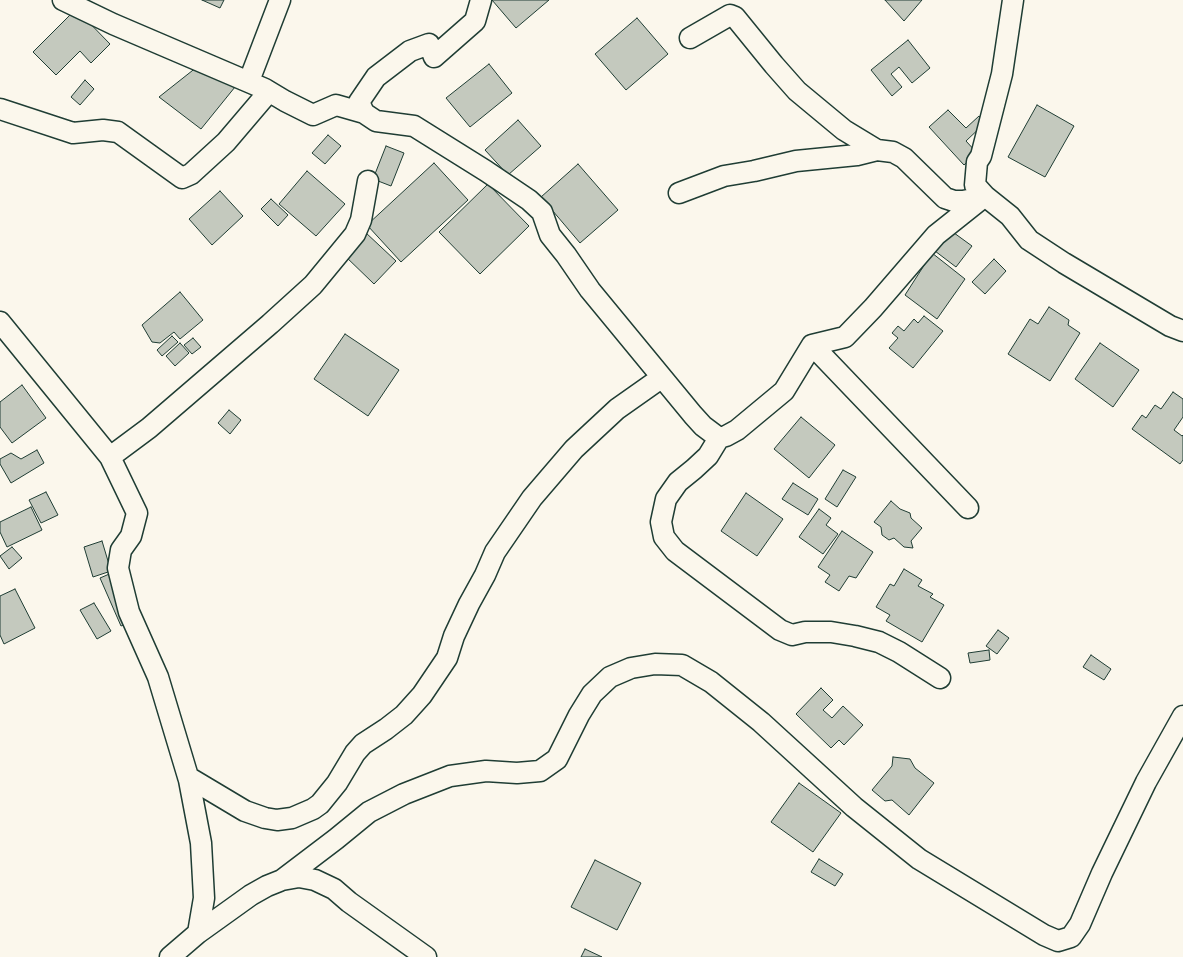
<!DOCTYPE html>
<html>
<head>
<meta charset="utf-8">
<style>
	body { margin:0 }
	canvas { display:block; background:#fbf7ec }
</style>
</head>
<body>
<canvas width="1183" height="957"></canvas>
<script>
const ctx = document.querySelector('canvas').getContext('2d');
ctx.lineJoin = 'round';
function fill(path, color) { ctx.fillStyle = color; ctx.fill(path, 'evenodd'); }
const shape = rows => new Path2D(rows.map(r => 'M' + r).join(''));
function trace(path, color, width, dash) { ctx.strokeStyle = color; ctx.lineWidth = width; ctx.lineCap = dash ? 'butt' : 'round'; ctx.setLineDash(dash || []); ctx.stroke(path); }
const building = shape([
	[202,0,224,0,220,8,202,0],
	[492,0,549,0,516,28,492,0],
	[885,0,922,0,904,21,885,0],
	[76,9,110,44,91,63,80,51,56,75,33,52,76,9],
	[637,18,668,54,626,90,595,54,637,18],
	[908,40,930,68,912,83,899,67,891,74,902,87,892,96,871,70,908,40],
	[202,63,235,87,201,129,159,97,202,63],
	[489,64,512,93,470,127,446,98,489,64],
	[85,80,94,89,80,105,71,97,85,80],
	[1037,105,1074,126,1045,177,1008,157,1037,105],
	[948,110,966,128,979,116,985,123,966,141,977,153,964,165,929,127,948,110],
	[518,120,541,146,508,175,485,150,518,120],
	[328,135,341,146,325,164,312,153,328,135],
	[386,146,404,153,391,186,373,179,386,146],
	[434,163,468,200,401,262,367,225,434,163],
	[578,164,618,210,580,243,541,197,578,164],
	[307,171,345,204,316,236,279,204,307,171],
	[488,184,529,226,480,274,439,232,488,184],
	[220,191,243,216,212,245,189,219,220,191],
	[271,199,288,215,278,226,261,209,271,199],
	[950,230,972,246,956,267,935,251,950,230],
	[365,232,396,261,374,284,343,254,365,232],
	[932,253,965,279,937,319,905,295,932,253],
	[994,259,1006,271,985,294,972,282,994,259],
	[180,292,203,320,180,339,174,332,160,343,152,342,142,325,180,292],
	[1049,307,1069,320,1068,325,1080,333,1050,381,1008,354,1030,319,1038,324,1049,307],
	[924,316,943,331,913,368,889,348,898,338,892,333,898,326,904,331,914,319,918,323,924,316],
	[345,334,399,370,368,416,314,379,345,334],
	[172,336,178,342,162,356,157,350,172,336],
	[193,338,201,347,192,354,184,345,193,338],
	[180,343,189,353,175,366,166,356,180,343],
	[1100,343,1139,370,1113,407,1075,379,1100,343],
	[22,385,46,418,12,443,0,427,0,402,22,385],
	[1173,392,1183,399,1183,417,1174,430,1182,436,1183,435,1183,460,1180,464,1132,429,1142,415,1146,418,1155,405,1161,409,1173,392],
	[229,410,241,420,230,434,218,423,229,410],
	[801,417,835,445,809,478,774,449,801,417],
	[37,450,44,463,11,483,0,464,0,459,11,453,21,459,37,450],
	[843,470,856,477,837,507,825,499,843,470],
	[793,483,818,499,808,515,782,499,793,483],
	[46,492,58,515,41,523,29,500,46,492],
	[746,493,783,519,757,556,721,531,746,493],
	[891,501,900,509,910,513,911,518,922,528,911,541,913,548,904,547,894,538,889,540,882,535,881,527,874,522,891,501],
	[31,507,42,530,7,547,0,532,0,522,31,507],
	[819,509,831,518,826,525,838,534,823,554,799,537,819,509],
	[842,531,873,552,856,578,849,576,839,591,825,582,830,575,818,567,842,531],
	[102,541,111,571,93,577,84,547,102,541],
	[12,547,22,558,9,569,0,556,12,547],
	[904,569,922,580,918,586,933,594,930,597,944,605,922,642,886,621,890,615,876,607,890,584,894,586,904,569],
	[114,572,135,620,121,626,100,578,114,572],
	[15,589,35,628,4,644,0,635,0,596,15,589],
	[94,603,111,631,97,639,80,610,94,603],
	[998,630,1009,638,997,654,986,646,998,630],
	[989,650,990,660,970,663,968,653,989,650],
	[1091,655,1111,669,1104,680,1083,667,1091,655],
	[821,688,833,700,823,710,832,718,843,706,863,725,844,745,839,740,831,748,796,714,821,688],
	[893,757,910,759,915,768,934,783,909,815,892,800,885,801,872,790,892,766,893,757],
	[799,783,841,813,813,852,771,822,799,783],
	[819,859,843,874,835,886,811,872,819,859],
	[595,860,641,883,617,930,571,907,595,860],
	[585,949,602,957,581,957,585,949]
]);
const street = shape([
	[1013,0,1002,74,981,156,977,162,975,185,985,196,1010,216,1029,240,1064,263,1170,326,1183,331],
	[690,38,730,15,735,17,774,65,797,91,844,130,877,150],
	[249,81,280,0],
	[265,89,285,101,313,115,336,105,364,113,376,121,414,126,486,171,529,200,542,212,550,235,566,255,590,290,693,415,703,426,719,438,726,436,737,430,784,391,812,345,845,337,873,308,936,235,985,196],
	[0,109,73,133,103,130,118,132,182,178,191,174,226,142,266,95,265,89,113,24,63,0],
	[364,113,359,102,376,77,410,51,429,44,434,57,475,21,481,0],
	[679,193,724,176,754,171,796,161,857,155,877,150,893,152,904,158,945,198,954,201,963,201,983,197],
	[0,322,110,457,137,513,131,536,121,550,118,568,129,612,158,677,189,780,201,843,204,898,198,933],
	[812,345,968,508],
	[719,438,708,456,694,469,678,482,666,499,661,522,664,537,675,551,780,630,792,635,805,632,831,632,855,636,879,642,899,652,940,678],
	[110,457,149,428,270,324,313,285,355,234,361,220,368,181],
	[188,777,245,811,265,818,277,820,292,818,313,809,320,804,337,783,355,753,363,744,386,729,404,715,422,695,447,658,454,636,469,604,485,575,495,552,532,498,574,449,617,409,661,378],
	[282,880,336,839,369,812,404,794,450,776,486,771,517,773,540,771,557,759,579,715,592,694,610,677,631,668,655,664,682,665,711,682,761,722,854,807,919,859,1044,935,1058,941,1071,937,1080,924,1102,873,1146,782,1183,716],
	[170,957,198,933,251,895,267,886,282,880,299,877,315,880,334,889,349,902,426,957]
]);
fill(building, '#c4c9be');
trace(building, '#1f3d34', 1);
trace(street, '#1f3d34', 23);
trace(street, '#fbf7ec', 20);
</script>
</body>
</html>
